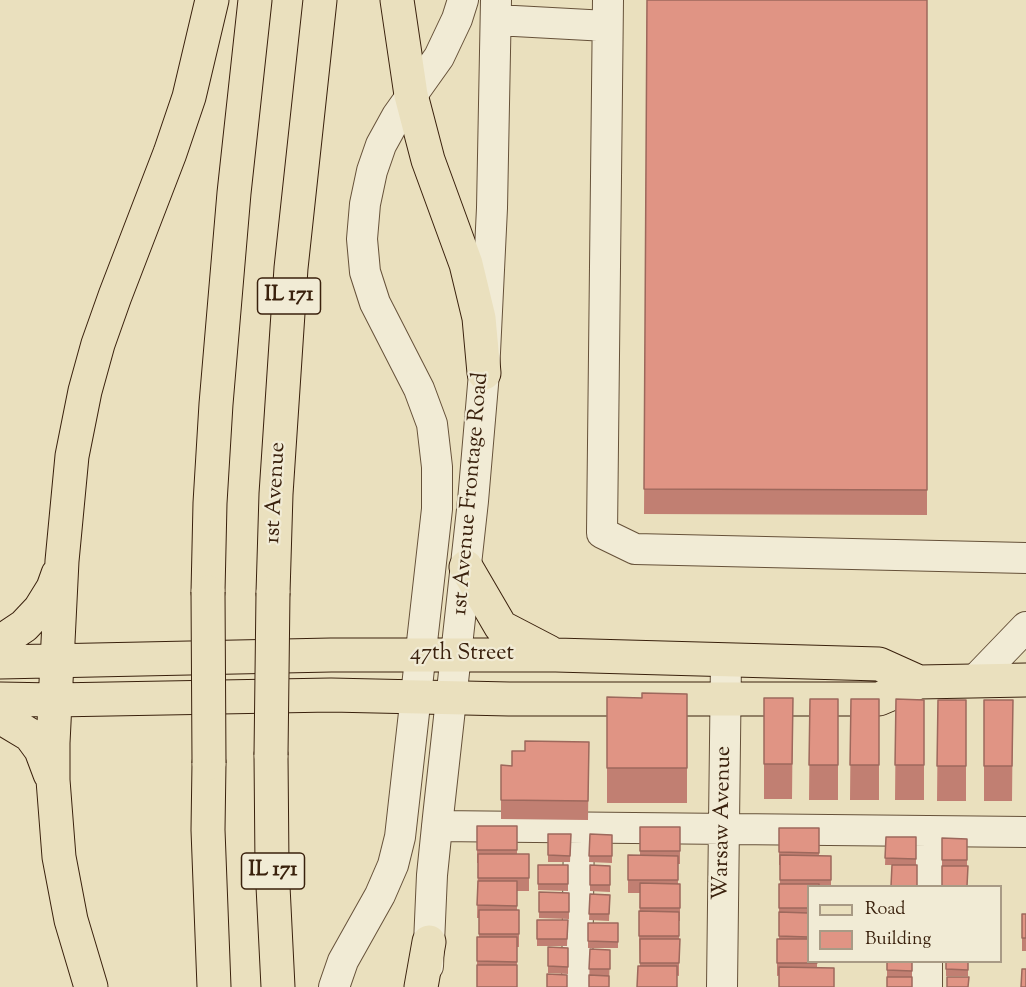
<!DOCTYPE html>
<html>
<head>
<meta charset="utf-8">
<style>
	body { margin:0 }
	#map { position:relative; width:1026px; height:987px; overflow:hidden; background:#eae0be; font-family:"Sorts Mill Goudy",serif }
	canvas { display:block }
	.legend { position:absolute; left:807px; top:885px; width:195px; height:78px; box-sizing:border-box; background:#f1ebd5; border:2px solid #a89a85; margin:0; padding:8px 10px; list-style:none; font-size:18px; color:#3a210d }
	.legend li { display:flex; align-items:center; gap:12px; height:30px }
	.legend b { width:30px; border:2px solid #a89a85 }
</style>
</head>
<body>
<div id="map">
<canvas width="1026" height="987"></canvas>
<ul class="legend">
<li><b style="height:8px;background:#eae0be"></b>Road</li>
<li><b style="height:16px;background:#e09484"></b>Building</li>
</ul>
</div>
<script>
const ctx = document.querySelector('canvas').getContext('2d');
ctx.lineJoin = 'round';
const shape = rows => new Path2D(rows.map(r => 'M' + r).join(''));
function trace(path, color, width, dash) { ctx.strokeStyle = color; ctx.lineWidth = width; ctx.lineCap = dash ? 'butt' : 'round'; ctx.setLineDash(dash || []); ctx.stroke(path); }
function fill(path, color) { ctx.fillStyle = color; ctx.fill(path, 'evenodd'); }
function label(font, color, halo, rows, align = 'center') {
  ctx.font = font + ' "Sorts Mill Goudy",serif'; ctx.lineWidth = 4.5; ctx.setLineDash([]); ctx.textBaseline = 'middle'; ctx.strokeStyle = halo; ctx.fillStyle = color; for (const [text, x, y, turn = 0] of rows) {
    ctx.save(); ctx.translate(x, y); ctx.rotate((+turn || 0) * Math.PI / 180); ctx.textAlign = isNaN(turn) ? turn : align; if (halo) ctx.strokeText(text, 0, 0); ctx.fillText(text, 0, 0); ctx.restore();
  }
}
const minor = shape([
	[608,0,602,533,635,549,1026,558],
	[496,20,607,26],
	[974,681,1026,627],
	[437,826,1026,832],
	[928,886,928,831],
	[428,966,432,875,438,817,473,501,484,373,492,208,496,0],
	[334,987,343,961,380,895,393,865,400,837,437,509,437,467,432,424,419,389,375,303,365,272,362,239,365,204,372,171,381,145,397,116,439,57,457,19,463,0],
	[577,987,579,827],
	[722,987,726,660],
	[927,987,927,962]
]);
const major = shape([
	[397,0,411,95,428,160,466,264,479,318,484,373],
	[466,567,501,627,549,652],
	[208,592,210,503,216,404,234,193,255,0],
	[273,593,276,494,291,268,320,0],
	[0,642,24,626,40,609,53,588,58,574],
	[0,662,331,655,556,655,879,664,919,682],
	[0,699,55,700,331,695,509,699,879,699,919,682,1026,680],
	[0,717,30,735,41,750,50,774],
	[271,755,272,866,278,987],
	[209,763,208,830,214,987],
	[91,987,71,920,59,857,53,780,53,743,62,561,72,456,85,391,98,344,115,296,170,153,189,97,212,0],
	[421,987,429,942]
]);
const majorBridge = shape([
	[208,592,209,763],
	[271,755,273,593]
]);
const wall = shape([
	[647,0,927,0,927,515,644,514],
	[687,694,687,803,607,803,607,697,642,698],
	[764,698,793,698,792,799,764,799],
	[810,699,838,699,838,800,809,800],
	[851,699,879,699,879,800,850,800],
	[896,699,924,700,924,800,895,800],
	[938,700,966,700,966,801,937,801],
	[984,700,1013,700,1012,801,984,801],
	[589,742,588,820,501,819,501,765,512,766,525,751],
	[477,826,517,826,517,854,529,867,529,891,517,891,517,910,519,923,519,947,517,947,517,987,477,987,477,937,479,937,479,918,477,918,478,863,477,863],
	[640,827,680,827,680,864,678,864,678,884,680,884,680,921,679,921,679,976,640,966,639,936,640,893,628,893,628,855,640,856],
	[779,828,819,828,819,856,831,856,831,886,808,886,808,962,817,962,817,968,777,976,777,939,779,939,779,884,780,884,780,865,779,865],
	[548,834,571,834,570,862,548,862],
	[590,834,612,835,612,863,589,862],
	[886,837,916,837,916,865,917,886,891,886,892,865,885,865],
	[942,838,967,839,967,866,942,886],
	[538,865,568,865,568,891,538,890],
	[590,865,610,866,610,892,590,891],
	[539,892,569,893,569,919,539,918],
	[590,894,610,895,609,921,589,920],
	[1022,914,1026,914,1026,951,1022,951],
	[537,920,568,920,567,946,537,946],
	[588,923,618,923,618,948,588,948],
	[548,947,568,948,568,974,548,973],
	[590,949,610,950,609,987,589,987],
	[887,962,912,962,912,987,887,987],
	[946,962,968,962,968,976,946,976]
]);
const building = shape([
	[647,0,927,0,927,490,644,489,647,0],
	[642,693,687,694,687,768,607,768,607,697,642,698,642,693],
	[764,698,793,698,792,764,764,764,764,698],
	[810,699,838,699,838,765,809,765,810,699],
	[851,699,879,699,879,765,850,765,851,699],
	[896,699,924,700,924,765,895,765,896,699],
	[938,700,966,700,966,766,937,766,938,700],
	[984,700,1013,700,1012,766,984,766,984,700],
	[525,741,589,742,588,801,501,800,501,765,512,766,512,751,525,751,525,741],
	[477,826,517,826,517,850,477,850,477,826],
	[640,827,680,827,680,851,640,851,640,827],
	[779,828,819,828,819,853,779,852,779,828],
	[548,834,571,834,570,856,548,855,548,834],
	[590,834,612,835,612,856,589,856,590,834],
	[886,837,916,837,916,859,885,858,886,837],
	[942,838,967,839,967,860,942,860,942,838],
	[478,854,529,854,529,878,478,878,478,854],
	[628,855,678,856,678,880,628,880,628,855],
	[780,855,831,856,831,880,780,880,780,855],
	[538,865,568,865,568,884,538,884,538,865],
	[590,865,610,866,610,885,590,885,590,865],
	[892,865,917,865,917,886,891,886,892,865],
	[942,866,968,866,967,886,942,886,942,866],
	[478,881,517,881,517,906,477,905,478,881],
	[640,883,680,884,680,908,640,908,640,883],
	[779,884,819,884,819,886,808,886,808,908,779,908,779,884],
	[539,892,569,893,569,912,539,912,539,892],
	[590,894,610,895,609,914,589,914,590,894],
	[479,910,519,910,519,934,479,934,479,910],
	[639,911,679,912,679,936,639,936,639,911],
	[779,912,808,913,808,937,779,936,779,912],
	[1022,914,1026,914,1026,938,1022,938,1022,914],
	[537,920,568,920,567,939,537,939,537,920],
	[588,923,618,923,618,942,588,941,588,923],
	[477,937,517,937,517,962,477,961,477,937],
	[640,939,680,939,679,963,640,963,640,939],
	[777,939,808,939,808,962,817,962,817,963,777,963,777,939],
	[548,947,568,948,568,967,548,966,548,947],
	[590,949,610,950,610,969,589,969,590,949],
	[887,962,912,962,912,971,887,970,887,962],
	[946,962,968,962,968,970,946,969,946,962],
	[477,965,517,965,517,987,477,987,477,965],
	[638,966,677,966,677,987,637,987,638,966],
	[779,967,834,968,834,987,779,987,779,967],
	[1022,969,1026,969,1026,987,1021,987,1022,969],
	[547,974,567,975,567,987,547,987,547,974],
	[589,975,609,976,609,987,589,987,589,975],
	[887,977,912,977,912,987,887,987,887,977],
	[947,977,969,977,968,987,947,987,947,977]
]);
const shields = [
	[289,296,63],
	[273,871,63]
];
const shieldNames = [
	["IL 171",289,296],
	["IL 171",273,871]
];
const streetNames = [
	["1st Avenue",277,493,-87],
	["1st Avenue Frontage Road",472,494,-85],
	["47th Street",462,655],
	["Warsaw Avenue",724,823,-89]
];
trace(minor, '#665139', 32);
trace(major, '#3a210d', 35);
trace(minor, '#f1ebd5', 30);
trace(major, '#eae0be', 33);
trace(majorBridge, '#3a210d', 35, []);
trace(majorBridge, '#eae0be', 33);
fill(wall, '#c17f72');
fill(building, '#e09484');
trace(building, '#9d685c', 1.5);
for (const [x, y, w] of shields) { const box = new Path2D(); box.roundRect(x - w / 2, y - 18, w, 36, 4.5); ctx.fillStyle = '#f1ebd5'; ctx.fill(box); trace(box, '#3a210d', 1.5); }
label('bold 21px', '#3a210d', null, shieldNames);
label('22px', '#3a210d', '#f1ebd5', streetNames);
</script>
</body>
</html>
